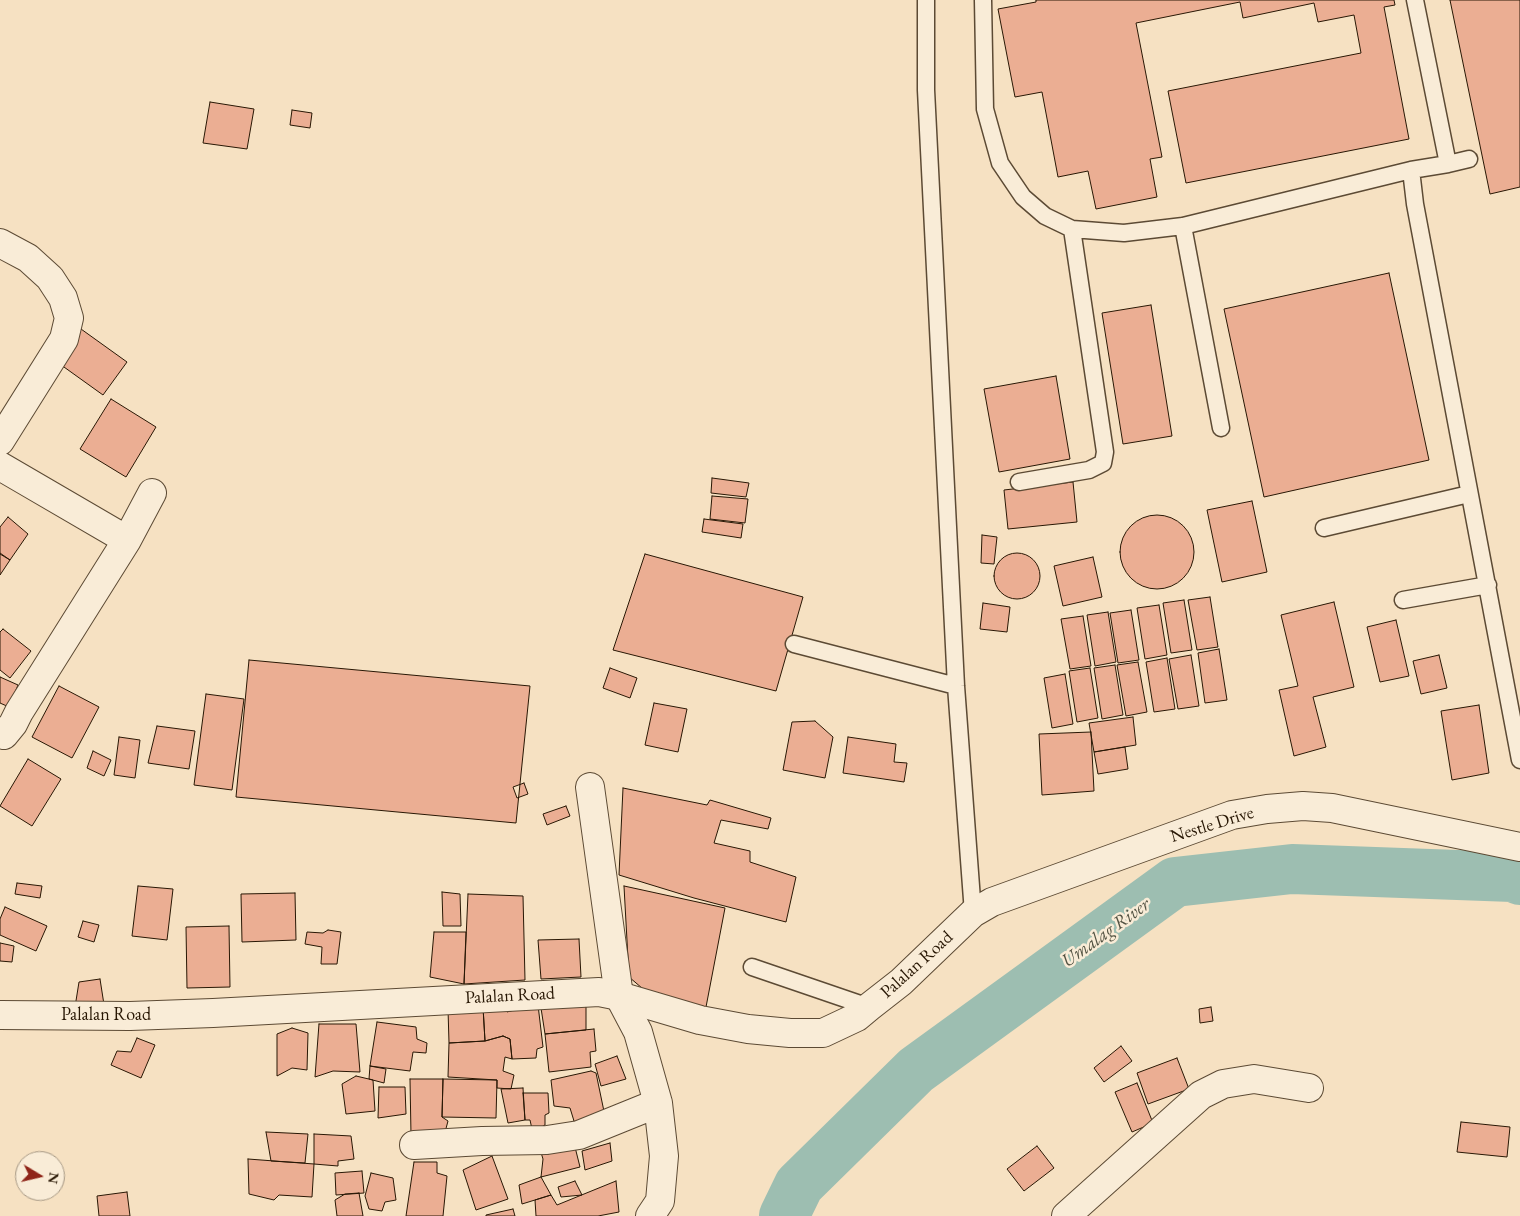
<!DOCTYPE html>
<html>
<head>
<meta charset="utf-8">
<style>
	body { margin:0 }
	#map { position:relative; width:1520px; height:1216px; overflow:hidden; background:#f6e1c2; font-family:"EB Garamond",serif }
	canvas { display:block }
	.north { position:absolute; left:15px; top:1151px; width:50px; height:50px; box-sizing:border-box; background:#f9ecd7; border:1px solid #a59783; border-radius:50%; rotate:99deg; font-size:14px; font-weight:700; line-height:20px; text-align:center; color:#281704 }
	.north::after { content:''; display:block; margin:auto; width:18px; height:22px; background:#8f2418; clip-path:polygon(50% 0,100% 100%,50% 72%,0 100%) }
</style>
</head>
<body>
<div id="map">
<canvas width="1520" height="1216"></canvas>
<div class="north">N</div>
</div>
<script>
const ctx = document.querySelector('canvas').getContext('2d');
ctx.lineJoin = 'round';
const shape = rows => new Path2D(rows.map(r => 'M' + r).join(''));
function trace(path, color, width, dash) { ctx.strokeStyle = color; ctx.lineWidth = width; ctx.lineCap = dash ? 'butt' : 'round'; ctx.setLineDash(dash || []); ctx.stroke(path); }
function fill(path, color) { ctx.fillStyle = color; ctx.fill(path, 'evenodd'); }
function label(font, color, halo, rows, align = 'center') {
  ctx.font = font + ' "EB Garamond",serif'; ctx.lineWidth = 5; ctx.setLineDash([]); ctx.textBaseline = 'middle'; ctx.strokeStyle = halo; ctx.fillStyle = color; for (const [text, x, y, turn = 0] of rows) {
    ctx.save(); ctx.translate(x, y); ctx.rotate((+turn || 0) * Math.PI / 180); ctx.textAlign = isNaN(turn) ? turn : align; if (halo) ctx.strokeText(text, 0, 0); ctx.fillText(text, 0, 0); ctx.restore();
  }
}
const river = shape([
	[784,1216,799,1185,916,1070,1175,882,1292,869,1513,877,1520,880]
]);
const building = shape([
	[1036,0,1394,0,1395,5,1384,7,1409,139,1186,183,1168,91,1361,53,1354,15,1318,22,1314,3,1243,18,1240,2,1136,23,1162,157,1150,159,1157,197,1096,209,1088,171,1058,177,1042,92,1015,97,998,9,1036,2,1036,0],
	[1450,0,1520,0,1520,187,1490,194,1450,0],
	[210,102,254,109,247,149,203,143,210,102],
	[292,110,312,113,310,128,290,125,292,110],
	[1389,273,1429,460,1264,497,1224,309,1389,273],
	[1151,305,1172,436,1123,444,1102,313,1151,305],
	[81,329,127,362,103,395,57,362,81,329],
	[1056,376,1070,459,999,472,984,389,1056,376],
	[111,399,156,427,126,477,80,449,111,399],
	[712,478,749,483,746,497,711,493,712,478],
	[1073,482,1077,522,1008,529,1004,490,1073,482],
	[712,496,748,499,745,523,710,519,712,496],
	[1252,501,1267,572,1222,582,1207,510,1252,501],
	'1120 552a37 37 0 1 1 74 0a37 37 0 1 1-74 0Z',
	[8,517,28,534,10,560,0,553,0,527,8,517],
	[704,519,743,524,741,538,702,532,704,519],
	[982,535,997,537,994,564,981,563,982,535],
	'994 576a23 23 0 1 1 46 0a23 23 0 1 1-46 0Z',
	[0,554,10,560,0,575,0,554],
	[645,554,803,597,776,691,613,650,645,554],
	[1093,557,1102,597,1063,606,1054,566,1093,557],
	[1210,597,1218,647,1197,650,1188,600,1210,597],
	[1184,600,1192,650,1171,653,1163,603,1184,600],
	[1334,602,1354,687,1313,697,1326,747,1294,756,1279,690,1298,686,1281,615,1334,602],
	[983,603,1010,607,1007,632,980,629,983,603],
	[1159,605,1167,655,1145,659,1137,608,1159,605],
	[1131,610,1139,660,1118,663,1110,613,1131,610],
	[1108,612,1116,662,1095,666,1087,615,1108,612],
	[1083,616,1091,666,1070,669,1061,619,1083,616],
	[1396,620,1409,676,1380,682,1367,627,1396,620],
	[3,629,31,651,10,678,0,670,0,632,3,629],
	[1219,649,1227,700,1205,703,1198,653,1219,649],
	[1191,655,1199,706,1178,709,1169,659,1191,655],
	[1439,655,1447,688,1421,694,1413,661,1439,655],
	[1167,658,1175,709,1154,712,1146,662,1167,658],
	[249,660,530,686,516,823,236,797,249,660],
	[1138,662,1147,712,1126,716,1117,665,1138,662],
	[1115,665,1123,715,1102,719,1094,668,1115,665],
	[610,668,637,678,630,698,603,688,610,668],
	[1090,668,1098,718,1077,722,1069,671,1090,668],
	[1065,674,1073,724,1052,728,1044,678,1065,674],
	[0,677,18,685,9,707,0,703,0,677],
	[59,686,99,707,72,758,32,737,59,686],
	[206,694,244,699,232,790,194,785,206,694],
	[654,703,687,709,678,752,645,745,654,703],
	[1479,705,1489,773,1452,780,1441,711,1479,705],
	[1133,717,1136,745,1094,752,1089,723,1133,717],
	[815,721,833,737,825,778,783,770,792,722,815,721],
	[157,726,195,731,189,769,148,763,157,726],
	[1091,732,1094,791,1042,795,1039,734,1091,732],
	[119,737,140,740,135,778,114,775,119,737],
	[848,737,896,744,894,762,907,763,904,782,843,773,848,737],
	[1125,747,1128,769,1098,774,1094,752,1125,747],
	[93,751,111,760,104,776,87,768,93,751],
	[28,759,61,779,32,826,0,806,28,759],
	[524,783,528,794,517,798,513,787,524,783],
	[623,788,707,805,710,800,771,818,768,829,721,820,714,843,750,851,750,862,796,877,786,922,694,898,619,875,623,788],
	[566,806,570,816,547,825,543,814,566,806],
	[17,883,42,886,40,898,15,894,17,883],
	[138,886,173,889,167,940,132,936,138,886],
	[624,886,725,908,706,1007,649,994,629,977,624,886],
	[442,892,460,894,461,926,443,926,442,892],
	[295,893,296,940,242,942,241,894,295,893],
	[468,894,523,896,525,980,464,984,468,894],
	[5,907,47,926,36,951,0,935,0,919,5,907],
	[83,921,99,925,94,942,78,937,83,921],
	[229,926,230,987,187,988,186,927,229,926],
	[328,930,341,932,337,964,321,964,322,947,305,944,307,932,323,933,328,930],
	[434,932,466,932,464,984,430,977,434,932],
	[579,939,581,977,541,979,538,940,579,939],
	[0,943,14,946,12,962,0,961,0,943],
	[100,979,105,1011,75,1007,79,982,100,979],
	[586,1003,586,1030,545,1034,541,1008,586,1003],
	[538,1005,543,1047,537,1049,536,1058,512,1059,510,1039,503,1036,485,1041,483,1007,505,1006,507,1012,521,1008,538,1005],
	[483,1007,485,1041,449,1043,448,1009,483,1007],
	[1211,1007,1213,1021,1200,1023,1199,1009,1211,1007],
	[377,1022,416,1027,417,1039,427,1043,426,1053,413,1052,410,1071,370,1066,377,1022],
	[319,1024,356,1024,360,1072,333,1071,315,1077,319,1024],
	[292,1028,308,1033,307,1070,292,1068,277,1076,277,1034,292,1028],
	[594,1029,596,1051,590,1052,591,1067,549,1072,545,1034,594,1029],
	[503,1036,510,1039,512,1059,505,1057,503,1071,514,1075,511,1089,497,1088,497,1080,448,1077,449,1043,485,1041,503,1036],
	[137,1038,155,1045,141,1078,111,1065,117,1051,131,1052,137,1038],
	[1121,1046,1132,1061,1104,1082,1094,1068,1121,1046],
	[617,1056,626,1079,601,1086,595,1064,617,1056],
	[1177,1058,1189,1089,1148,1104,1137,1073,1177,1058],
	[370,1066,386,1069,384,1083,369,1079,370,1066],
	[591,1071,596,1073,606,1121,557,1128,574,1121,570,1108,554,1106,551,1080,591,1071],
	[356,1076,373,1080,375,1111,346,1114,342,1084,356,1076],
	[410,1079,443,1079,442,1117,448,1121,444,1136,411,1135,410,1079],
	[443,1079,497,1080,496,1118,442,1117,443,1079],
	[1137,1083,1153,1123,1132,1132,1115,1092,1137,1083],
	[379,1087,405,1087,406,1114,378,1118,379,1087],
	[523,1088,525,1120,508,1123,501,1089,523,1088],
	[523,1093,548,1093,549,1113,545,1115,545,1125,538,1129,532,1129,530,1120,525,1120,523,1093],
	[1461,1122,1510,1127,1507,1157,1457,1152,1461,1122],
	[266,1132,308,1134,305,1163,271,1161,266,1132],
	[314,1134,351,1136,354,1159,338,1161,338,1166,314,1164,314,1134],
	[574,1143,580,1167,541,1177,543,1159,539,1146,574,1143],
	[610,1143,612,1161,585,1170,582,1151,610,1143],
	[1037,1146,1054,1168,1024,1191,1007,1169,1037,1146],
	[492,1156,508,1199,476,1210,463,1170,492,1156],
	[248,1159,314,1164,312,1197,279,1195,274,1200,249,1194,248,1159],
	[414,1162,437,1162,437,1173,447,1176,443,1216,406,1216,414,1162],
	[362,1171,364,1193,336,1195,335,1173,362,1171],
	[371,1173,393,1178,396,1200,385,1202,382,1211,369,1209,365,1196,371,1173],
	[541,1177,551,1195,522,1204,519,1185,541,1177],
	[575,1181,582,1195,561,1197,558,1187,575,1181],
	[616,1181,619,1212,598,1216,536,1216,535,1200,551,1195,557,1205,616,1181],
	[127,1192,130,1216,99,1216,97,1196,127,1192],
	[359,1193,363,1216,337,1216,335,1200,345,1194,359,1193],
	[513,1209,515,1216,486,1216,486,1215,513,1209]
]);
const service = shape([
	[926,0,926,90,956,686,973,913],
	[983,0,985,109,1000,163,1023,197,1045,216,1072,229,1124,233,1183,226,1411,170,1448,164,1469,159],
	[1415,0,1448,164],
	[1411,170,1415,204,1520,760],
	[1183,226,1221,428],
	[1019,482,1089,470,1103,463,1105,452,1072,229],
	[1324,528,1469,494],
	[1403,600,1488,585],
	[794,644,956,686],
	[752,967,869,1007]
]);
const minor = shape([
	[0,243,28,258,50,278,63,298,69,318,64,339,0,441],
	[0,466,127,540],
	[0,733,4,735,13,724,19,712,127,540,152,493],
	[414,1145,482,1141,547,1140,579,1135,658,1103,638,1032,619,996,590,787],
	[650,1216,660,1201,664,1156,658,1103],
	[1066,1216,1201,1095,1223,1084,1254,1079,1309,1088]
]);
const tertiary = shape([
	[0,1015,130,1016,213,1013,599,992,619,996,700,1020,748,1029,790,1033,823,1033,857,1017,869,1007,901,982,973,913,992,902,1232,815,1267,809,1303,806,1332,808,1520,847]
]);
const streetNames = [
	["Nestle Drive",1212,825,-17],
	["Palalan Road",917,965,-42],
	["Palalan Road",510,996,-3],
	["Palalan Road",106,1015]
];
const waterNames = [
	["Umalag River",1106,933,-36]
];
trace(river, '#9dbeb1', 50);
fill(building, '#ebae93');
trace(building, '#281704', 1);
trace(service, '#5c4a34', 19);
trace(minor, '#5c4a34', 30);
trace(tertiary, '#5c4a34', 30);
trace(service, '#f9ecd7', 16);
trace(minor, '#f9ecd7', 28);
trace(tertiary, '#f9ecd7', 28);
label('18px', '#281704', '#f9ecd7', streetNames);
label('italic 19px', '#515141', '#f9ecd7', waterNames);
</script>
</body>
</html>
